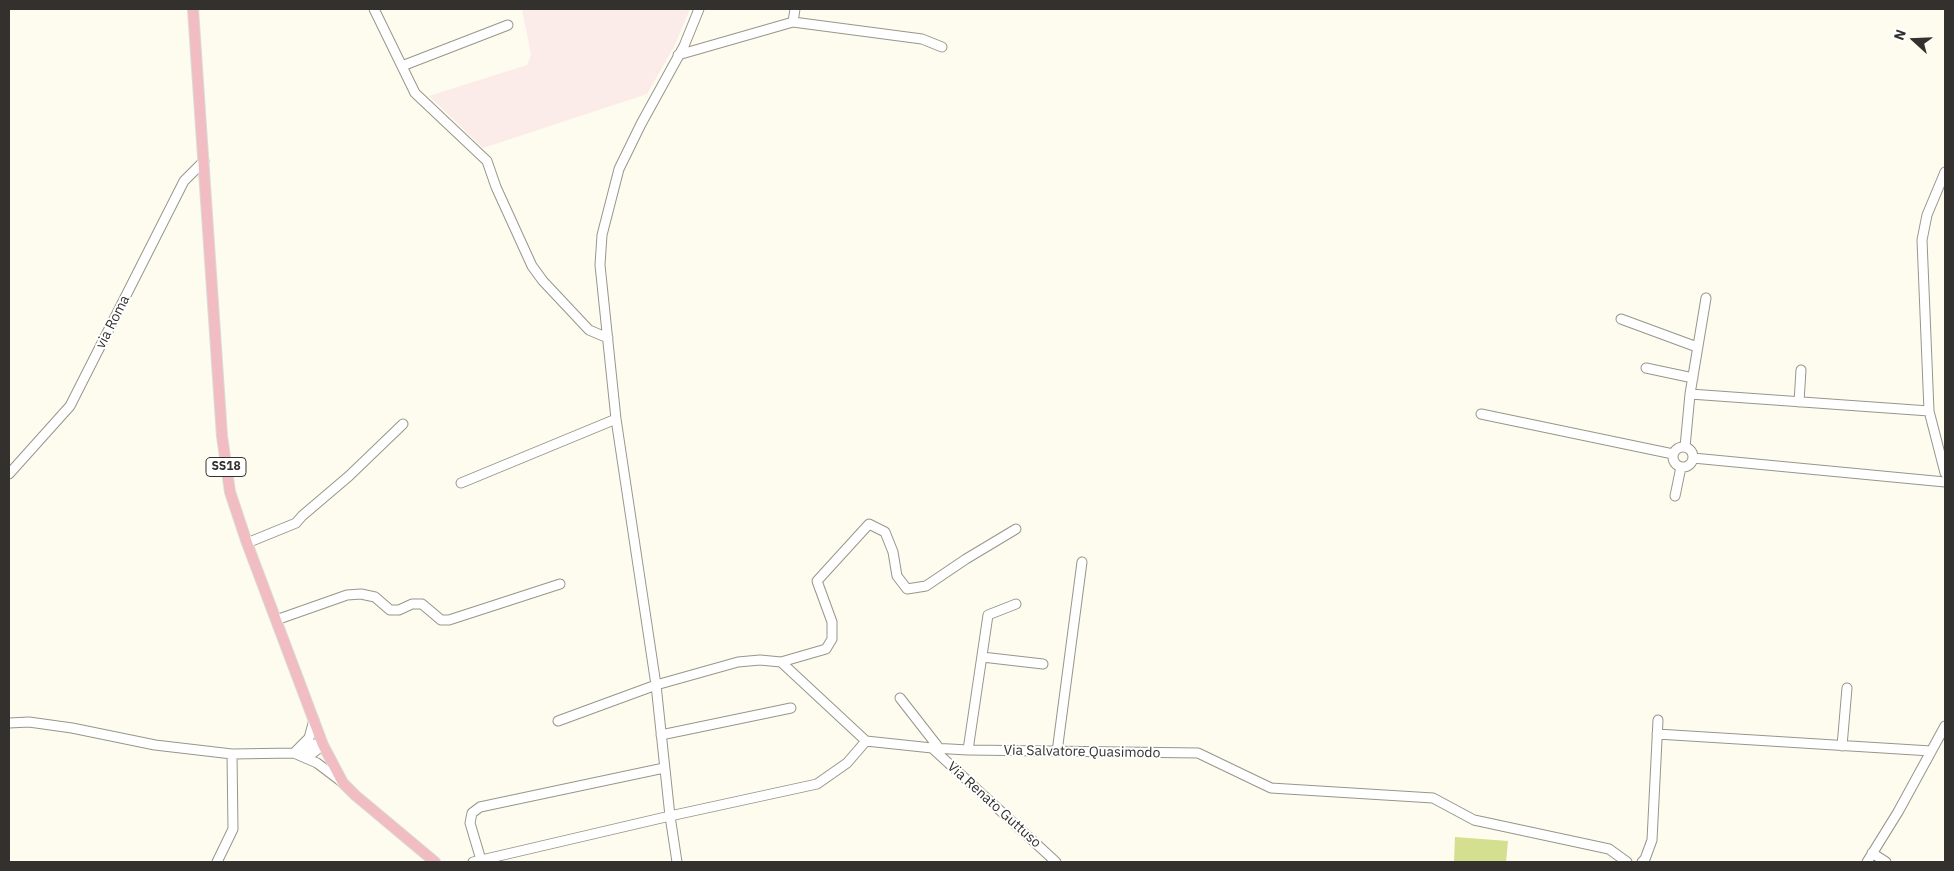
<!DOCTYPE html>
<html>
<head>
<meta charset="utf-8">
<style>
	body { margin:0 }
	#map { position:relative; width:1954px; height:871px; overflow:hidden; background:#fefbef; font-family:"IBM Plex Sans",sans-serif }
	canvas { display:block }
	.frame { position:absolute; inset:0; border:10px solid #32312d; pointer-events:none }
	.north { position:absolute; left:1889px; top:15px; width:50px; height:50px; -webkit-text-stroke:4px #fff; paint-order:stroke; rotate:290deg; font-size:14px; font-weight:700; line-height:20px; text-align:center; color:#32312d }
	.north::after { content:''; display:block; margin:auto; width:18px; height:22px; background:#32312d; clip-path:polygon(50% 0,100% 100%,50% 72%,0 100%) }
</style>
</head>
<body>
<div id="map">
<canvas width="1954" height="871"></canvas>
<div class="frame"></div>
<div class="north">N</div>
</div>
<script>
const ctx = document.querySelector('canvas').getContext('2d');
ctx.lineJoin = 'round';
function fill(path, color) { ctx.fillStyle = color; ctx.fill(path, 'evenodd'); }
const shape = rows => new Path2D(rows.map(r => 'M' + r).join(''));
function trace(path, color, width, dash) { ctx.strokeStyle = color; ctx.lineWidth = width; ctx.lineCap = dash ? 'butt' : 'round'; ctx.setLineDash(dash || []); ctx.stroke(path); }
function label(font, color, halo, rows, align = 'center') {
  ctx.font = font + ' "IBM Plex Sans",sans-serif'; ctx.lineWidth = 4; ctx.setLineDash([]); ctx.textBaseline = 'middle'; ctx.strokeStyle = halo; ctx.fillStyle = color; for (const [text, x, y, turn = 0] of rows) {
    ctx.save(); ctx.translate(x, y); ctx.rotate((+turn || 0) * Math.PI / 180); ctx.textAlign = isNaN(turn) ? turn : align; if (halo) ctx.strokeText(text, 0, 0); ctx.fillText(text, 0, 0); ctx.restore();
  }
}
const commercial = shape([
	[522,9,690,9,675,45,647,94,483,148,429,96,527,65,531,55]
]);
const green = shape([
	[1455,837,1508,841,1506,862,1454,862]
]);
const minor = shape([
	[374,9,415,93,487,161,496,187,532,266,543,281,589,330,608,338],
	[793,22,795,9],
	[678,55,793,22,922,39,942,47],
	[402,66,508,25],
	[1945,172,1927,215,1922,240,1929,411,1945,473],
	[1621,319,1697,347],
	[1646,368,1693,378],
	[1690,394,1929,411],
	[1799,402,1801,370],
	[1481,414,1673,454],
	[1685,447,1690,394,1706,298],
	'1673 457a10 10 0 1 1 20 0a10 10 0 1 1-20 0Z',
	[1693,458,1945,482],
	[9,474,70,406,184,181,204,161],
	[461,483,616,419],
	[1675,496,1681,467],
	[247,543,296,523,302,516,349,476,403,424],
	[276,620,347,595,361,594,375,597,390,610,399,610,412,604,422,604,441,620,449,620,560,584],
	[982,657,1043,664],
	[781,662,826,649,832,639,832,622,817,581,869,524,885,532,893,552,897,576,907,589,926,586,966,559,1016,529],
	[900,698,939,748],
	[314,720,309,738,294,753,317,763,342,782],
	[558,721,656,685,738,662,760,660,781,662,866,741,932,748,968,750,1198,753,1271,788,1433,798,1474,820,1609,849,1627,862],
	[9,723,29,722,72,728,155,745,232,754,294,753],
	[1657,734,1931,751],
	[661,735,791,708],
	[1842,746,1847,688],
	[301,748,311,744,323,745,313,753,302,755],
	[932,748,1056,862],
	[968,750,988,615,1016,604],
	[1057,752,1082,562],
	[1872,853,1886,862],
	[481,860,470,823,472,813,480,807,664,768],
	[217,862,233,829,232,754],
	[473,862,670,816,817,784,847,763,866,741],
	[677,862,670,816,656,685,616,419,600,265,602,235,619,169,641,124,684,46,699,9],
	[1642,862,1645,859,1652,840,1658,720],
	[1867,862,1898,812,1945,726]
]);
const major = shape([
	[193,9,222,436,230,492,247,543,323,745,343,783,355,795,435,862]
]);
const shields = [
	[226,467,40]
];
const shieldNames = [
	["SS18",226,467]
];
const streetNames = [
	["via Roma",113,322,-63],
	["Via Salvatore Quasimodo",1082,752,1],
	["Via Renato Guttuso",994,805,42]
];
fill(commercial, '#fcece9');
fill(green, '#d4e08f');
trace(minor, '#98968b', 11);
trace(major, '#dadad9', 12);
trace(minor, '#fff', 9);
trace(major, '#f1bcc2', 10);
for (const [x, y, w] of shields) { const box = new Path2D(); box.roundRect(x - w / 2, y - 9.5, w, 19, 4); ctx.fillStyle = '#fff'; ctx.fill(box); trace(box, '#32312d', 1); }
label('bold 12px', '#32312d', null, shieldNames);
label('14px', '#32312d', '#fff', streetNames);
</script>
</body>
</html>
